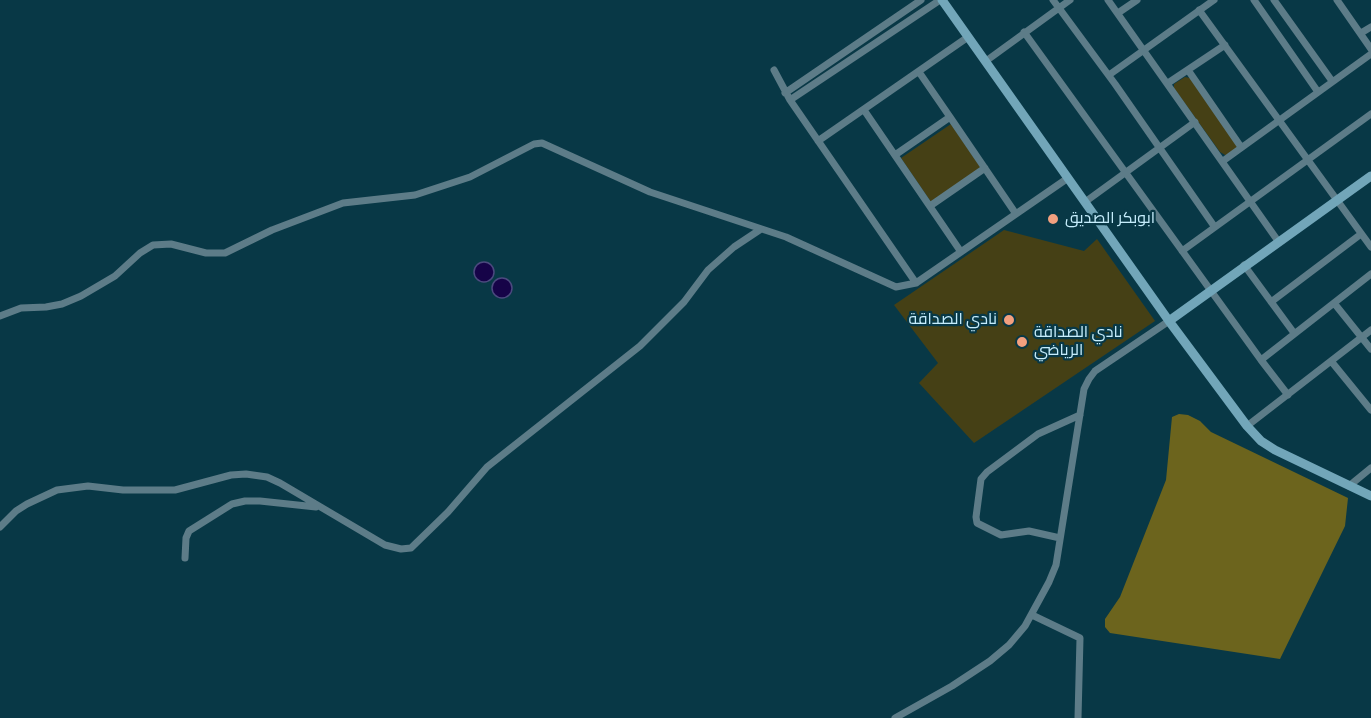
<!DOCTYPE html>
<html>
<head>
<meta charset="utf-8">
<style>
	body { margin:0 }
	canvas { display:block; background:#083846 }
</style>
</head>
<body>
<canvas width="1371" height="718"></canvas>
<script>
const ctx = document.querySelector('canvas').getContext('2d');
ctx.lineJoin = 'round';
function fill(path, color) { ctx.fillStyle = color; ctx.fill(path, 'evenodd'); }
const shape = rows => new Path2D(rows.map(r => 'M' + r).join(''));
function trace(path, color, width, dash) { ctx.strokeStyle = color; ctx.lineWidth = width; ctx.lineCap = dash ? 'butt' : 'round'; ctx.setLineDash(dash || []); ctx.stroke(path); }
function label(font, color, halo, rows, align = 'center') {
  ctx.font = font + ' Manrope,Cairo,sans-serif'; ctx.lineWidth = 4.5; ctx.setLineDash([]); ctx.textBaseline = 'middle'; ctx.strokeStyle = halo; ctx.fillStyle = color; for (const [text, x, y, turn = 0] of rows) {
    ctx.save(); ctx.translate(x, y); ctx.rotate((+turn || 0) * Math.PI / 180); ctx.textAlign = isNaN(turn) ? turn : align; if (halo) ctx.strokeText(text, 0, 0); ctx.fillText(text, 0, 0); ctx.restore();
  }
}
const green = shape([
	[1185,77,1190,78,1238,145,1237,148,1227,156,1220,152,1174,88,1174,84],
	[951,124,981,168,931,202,901,158],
	[1004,230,1084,251,1097,239,1155,321,974,443,919,383,938,363,894,305]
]);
const forest = shape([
	[1179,414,1188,415,1200,421,1211,432,1348,498,1345,526,1280,659,1110,633,1105,627,1105,619,1120,597,1166,480,1172,417]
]);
const water = shape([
	'474 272a10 10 0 1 1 20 0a10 10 0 1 1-20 0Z',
	'492 288a10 10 0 1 1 20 0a10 10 0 1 1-20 0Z'
]);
const street = shape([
	[1053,0,1115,84,1214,226],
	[1108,0,1278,241],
	[1254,0,1318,92],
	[1274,0,1332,81],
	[1337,0,1371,49],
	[1199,10,1371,247],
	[1118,13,1137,0],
	[1024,32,1261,360,1288,395],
	[1361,33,1371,27],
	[986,61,1070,0],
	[774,70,790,100,916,283,1068,178],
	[1188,70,1241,147],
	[919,72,950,117],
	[1109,75,1214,0],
	[1168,83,1225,45],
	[785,93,921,0],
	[790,100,940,0],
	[864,110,961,252],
	[818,141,968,37],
	[895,155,950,117,1016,214],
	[1223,161,1371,54],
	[1085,202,1195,122],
	[930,206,985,168],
	[1182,251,1371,114],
	[1244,265,1294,333],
	[1271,302,1361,234],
	[1334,303,1371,349],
	[0,316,21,308,46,307,62,304,81,296,115,276,140,253,153,245,171,244,206,253,225,253,272,230,343,203,415,195,470,177,534,144,542,143,650,192,786,237,896,287,916,283],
	[1261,360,1371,274],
	[1331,361,1371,410],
	[1247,426,1371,330],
	[1349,486,1371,468],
	[0,527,16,511,27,504,57,490,88,486,123,490,175,490,231,475,246,474,267,477,280,483,385,545,401,549,411,548,448,512,487,467,640,346,684,302,708,270,734,247,761,229],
	[1060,538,1029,531,1001,535,977,523,976,517,981,479,987,472,1038,434,1080,415],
	[185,558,186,538,189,531,232,504,245,501,260,501,316,507],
	[1032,615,1080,638,1078,718],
	[895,718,952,686,990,661,1009,645,1025,626,1049,582,1056,565,1084,389,1089,379,1095,371,1169,321]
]);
const secondary = shape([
	[942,0,1169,321,1247,426,1261,441,1275,450,1371,496],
	[1169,321,1371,176]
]);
const markers = [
	[1053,219,6,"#f2a07f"],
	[1009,320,6,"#f2a07f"],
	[1022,342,6,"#f2a07f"]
];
const poiNames = [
	["ابوبكر الصديق",1065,219],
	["نادي الصداقة",997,320,"right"],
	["نادي الصداقة",1034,333],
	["الرياضي",1034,351]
];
fill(green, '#454015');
fill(forest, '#6c641d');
fill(water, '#160348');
trace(water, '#4b497e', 1.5);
trace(street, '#5d7c88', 7);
trace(secondary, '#72a6b9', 9);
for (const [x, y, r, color] of markers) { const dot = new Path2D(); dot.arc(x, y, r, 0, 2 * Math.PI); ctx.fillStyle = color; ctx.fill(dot); trace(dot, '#083846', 2); }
label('16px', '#c6edfc', '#083846', poiNames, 'left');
</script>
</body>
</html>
